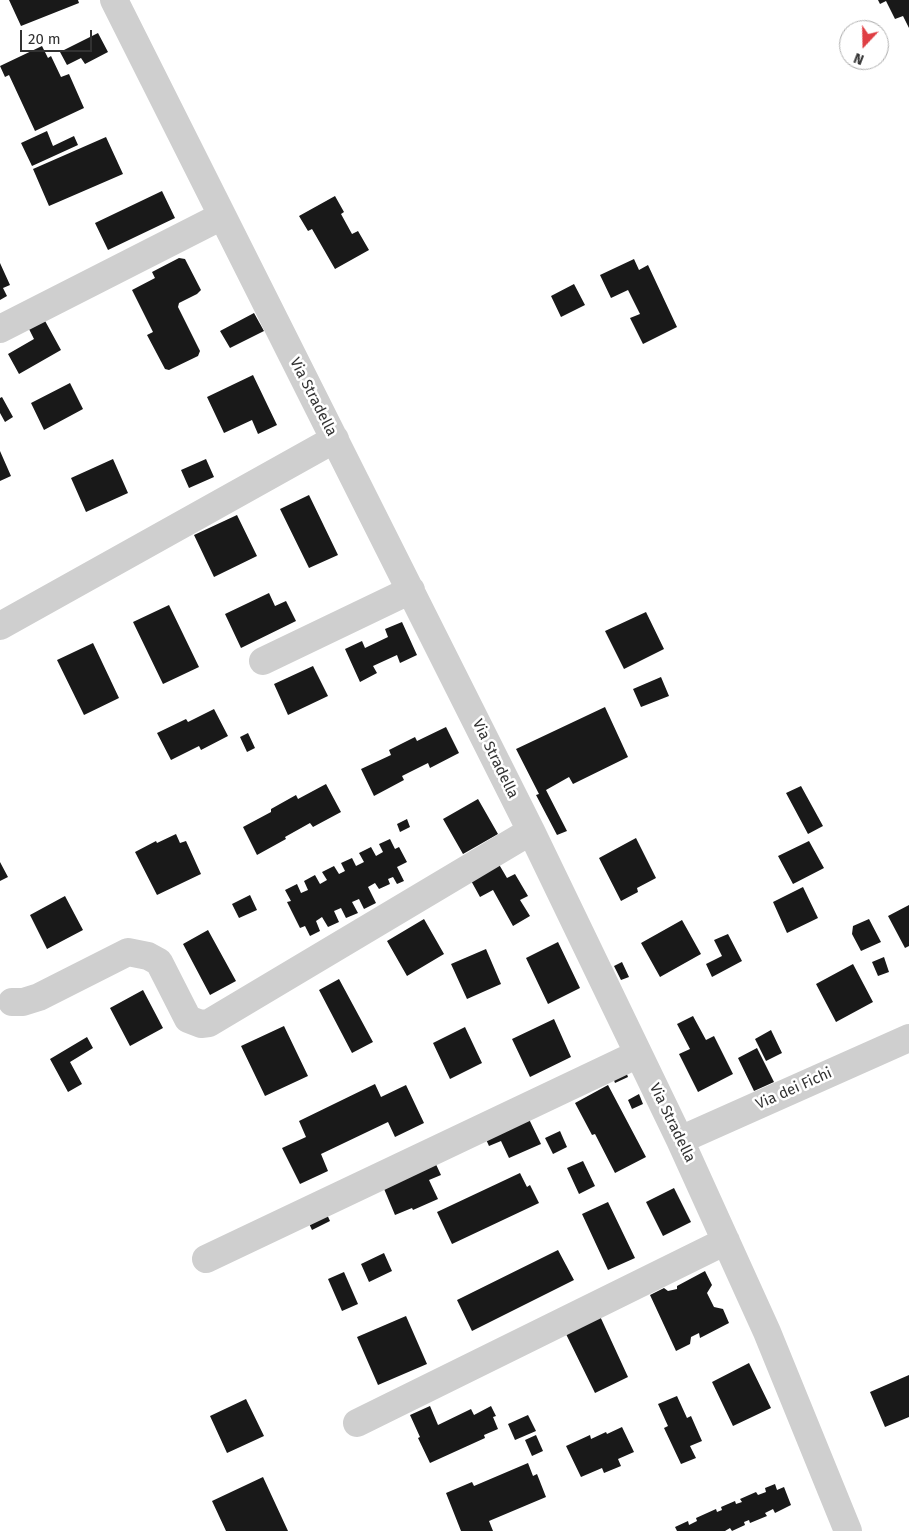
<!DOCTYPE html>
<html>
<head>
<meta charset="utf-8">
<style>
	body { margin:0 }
	#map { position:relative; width:909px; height:1531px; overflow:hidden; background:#fff; font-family:"Fira Sans",sans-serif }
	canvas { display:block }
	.north { position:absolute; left:839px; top:20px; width:50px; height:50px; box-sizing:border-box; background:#fff; border:1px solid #adadad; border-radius:50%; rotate:201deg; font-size:14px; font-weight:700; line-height:20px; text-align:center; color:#323232 }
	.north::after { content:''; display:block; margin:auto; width:18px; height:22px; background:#df3e43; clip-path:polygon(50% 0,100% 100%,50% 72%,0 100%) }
	.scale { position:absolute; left:20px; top:30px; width:72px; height:22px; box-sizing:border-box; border:2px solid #323232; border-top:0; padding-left:6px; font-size:15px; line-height:18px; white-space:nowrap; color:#323232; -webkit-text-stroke:4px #fff; paint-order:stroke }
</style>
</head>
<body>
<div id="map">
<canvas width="909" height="1531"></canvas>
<div class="north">N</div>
<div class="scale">20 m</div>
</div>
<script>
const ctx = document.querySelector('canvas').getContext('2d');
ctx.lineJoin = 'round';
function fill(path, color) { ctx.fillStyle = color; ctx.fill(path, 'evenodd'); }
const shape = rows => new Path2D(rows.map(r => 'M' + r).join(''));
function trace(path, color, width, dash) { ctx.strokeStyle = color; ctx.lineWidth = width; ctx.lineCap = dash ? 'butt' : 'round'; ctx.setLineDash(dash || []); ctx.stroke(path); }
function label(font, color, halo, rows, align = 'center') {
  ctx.font = font + ' "Fira Sans",sans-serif'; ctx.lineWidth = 5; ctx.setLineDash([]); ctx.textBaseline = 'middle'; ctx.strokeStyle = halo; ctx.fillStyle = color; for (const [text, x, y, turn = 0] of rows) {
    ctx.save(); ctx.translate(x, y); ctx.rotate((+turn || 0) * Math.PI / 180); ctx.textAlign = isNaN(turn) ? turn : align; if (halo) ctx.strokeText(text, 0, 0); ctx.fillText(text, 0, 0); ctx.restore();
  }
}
const building = shape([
	[9,0,78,0,79,3,21,26],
	[878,0,909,0,909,28,903,16,895,19,886,1,880,4],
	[98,33,108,52,85,64,81,58,67,65,60,52],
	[42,46,48,58,51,56,61,77,69,74,84,108,35,131,9,75,5,77,0,66],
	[47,131,53,146,74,136,78,145,32,166,21,143],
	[106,137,123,174,49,206,33,169],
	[162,191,175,218,108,250,95,223],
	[335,196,344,212,341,214,352,234,358,231,369,250,335,269,312,229,308,231,299,216],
	[179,258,185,259,201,290,197,294,179,303,178,307,200,351,198,356,169,370,165,369,147,335,153,332,132,290,155,278,152,272],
	[634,259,639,270,648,265,677,327,643,344,630,318,640,314,628,290,611,298,600,275],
	[0,263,10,285,3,288,7,296,0,300],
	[574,284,585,305,561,317,551,296],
	[254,313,264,331,230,348,220,331],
	[44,319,61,350,19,374,8,354,34,339,28,327],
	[253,375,277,425,258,434,252,420,224,433,207,397],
	[70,383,83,409,44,430,31,403],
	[2,397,13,417,5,422,0,413,0,398],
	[0,451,11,476,0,481],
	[113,459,128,493,86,512,71,478],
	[206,459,214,477,189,488,181,470],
	[309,495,338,555,309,568,280,509],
	[237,515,257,556,214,577,194,535],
	[269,593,275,606,286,601,296,621,241,648,225,614],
	[169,605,199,667,163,684,133,622],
	[646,612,664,649,624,669,605,631],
	[402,622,417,655,400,663,397,655,373,666,377,673,360,682,345,649,362,641,365,648,388,637,385,629],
	[93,643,119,698,84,715,57,660],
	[313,666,328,696,288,715,274,684],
	[661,677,669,696,641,707,633,689],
	[605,707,628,757,573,784,569,777,546,790,567,831,557,835,536,795,539,794,516,749],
	[214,709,228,736,201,750,199,746,171,760,157,733,186,719,188,722],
	[446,727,459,753,430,768,428,763,402,776,404,780,374,796,361,769,391,755,389,750,415,737,417,741],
	[248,733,255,748,247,752,240,737],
	[326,784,341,812,313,827,310,823,285,837,286,839,257,855,243,827,271,812,271,809,296,795,298,799],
	[801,786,823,826,808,834,786,793],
	[478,799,498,834,463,854,443,819],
	[407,819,410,827,400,832,397,824],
	[176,834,180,843,186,841,201,874,157,895,135,852,156,841,157,843],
	[636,838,656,878,637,888,638,892,621,901,599,858],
	[390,839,395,849,399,847,407,862,397,867,404,881,397,884,393,877,388,879,390,884,379,889,375,883,368,887,376,903,364,909,359,899,352,902,358,913,346,918,341,908,334,911,339,922,328,927,322,917,316,921,320,931,310,936,305,926,300,928,287,902,291,901,285,890,297,884,301,893,308,890,304,881,315,875,320,884,327,880,322,872,334,866,339,874,345,871,341,863,352,858,356,866,364,862,359,853,371,847,376,856,383,852,379,844],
	[809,841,824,868,793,884,778,856],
	[497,861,507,878,515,874,528,896,520,900,530,916,513,926,493,890,480,897,469,877],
	[0,862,8,877,0,881],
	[803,887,818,918,787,933,773,902],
	[250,895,257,910,239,918,232,904],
	[65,896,83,930,47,949,30,915],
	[909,905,909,946,905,948,888,916],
	[424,919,444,954,407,976,387,941],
	[869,919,881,942,861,951,852,934,853,926],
	[682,920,701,954,660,977,641,943],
	[208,930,236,981,210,995,183,944],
	[728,934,742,961,712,977,706,964,722,956,714,940],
	[558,942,580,988,548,1004,526,958],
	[486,949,501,984,467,999,451,964],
	[884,957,889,972,878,976,872,962],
	[622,962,629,977,621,980,614,966],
	[853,964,873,1002,836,1022,816,984],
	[339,979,373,1042,352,1053,319,990],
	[143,990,163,1028,130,1046,110,1008],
	[693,1016,706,1040,714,1036,733,1074,698,1092,679,1054,690,1049,677,1024],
	[554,1019,571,1057,530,1077,512,1039],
	[284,1026,308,1076,265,1096,241,1046],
	[465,1027,482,1063,450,1079,433,1043],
	[771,1030,782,1053,766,1061,755,1039],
	[87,1037,93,1048,70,1062,82,1084,68,1092,50,1059],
	[757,1048,774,1082,754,1091,738,1058],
	[625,1069,628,1077,615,1083,612,1075],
	[375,1084,381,1097,406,1085,424,1123,395,1137,388,1122,321,1154,328,1171,300,1184,282,1148,306,1137,299,1121],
	[608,1085,646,1157,615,1173,595,1134,592,1135,575,1103],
	[639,1094,643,1104,632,1109,628,1100],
	[527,1115,541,1144,509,1158,501,1141,489,1146,484,1135],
	[560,1131,567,1147,553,1154,545,1138],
	[433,1158,441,1175,429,1180,438,1199,413,1210,412,1208,395,1215,382,1184],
	[583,1161,595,1186,579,1194,567,1168],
	[520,1173,527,1187,530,1185,539,1203,452,1244,437,1212],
	[674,1188,691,1222,663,1236,646,1202],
	[608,1202,635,1258,608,1270,582,1214],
	[324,1208,330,1221,312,1230,306,1217],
	[558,1250,574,1280,472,1331,457,1300],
	[384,1253,392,1271,369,1282,361,1264],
	[705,1271,712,1285,707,1293,714,1307,723,1309,729,1323,700,1338,699,1333,691,1337,690,1344,676,1351,650,1295,664,1288,668,1291,677,1289,677,1286],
	[344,1272,358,1304,342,1311,328,1279],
	[599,1314,628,1377,595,1393,564,1330],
	[406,1316,427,1364,378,1385,357,1337],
	[749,1363,771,1408,733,1426,712,1382],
	[909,1375,909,1417,885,1427,870,1392],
	[677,1396,687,1418,691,1416,702,1441,690,1446,696,1458,681,1464,664,1428,668,1426,658,1404],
	[246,1399,264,1436,227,1453,210,1416],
	[430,1406,438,1425,471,1409,474,1415,491,1406,496,1416,493,1417,498,1429,484,1435,485,1438,430,1463,418,1438,420,1437,410,1415],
	[528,1415,536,1431,515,1440,508,1424],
	[622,1427,634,1452,618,1459,621,1466,604,1473,602,1468,581,1477,566,1446,590,1435,591,1439,606,1432,607,1434],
	[536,1435,543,1451,532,1456,525,1440],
	[528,1463,533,1476,537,1474,546,1497,489,1521,493,1531,461,1531,446,1493,472,1482,474,1486],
	[263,1477,288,1531,226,1531,212,1501],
	[775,1484,777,1490,784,1487,791,1505,775,1513,773,1509,765,1513,767,1516,750,1523,749,1520,744,1522,745,1525,732,1531,730,1528,725,1531,677,1531,675,1527,688,1521,689,1525,697,1521,696,1518,716,1509,717,1512,722,1510,721,1507,735,1501,736,1504,742,1502,740,1499,756,1492,758,1495,766,1492,765,1488]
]);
const minor = shape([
	[114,0,531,831,680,1140,767,1332,848,1531],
	[0,329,222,216],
	[0,626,335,439],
	[263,661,411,590],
	[12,1002,23,1002,39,997,128,952,148,956,159,962,188,1019,201,1024,209,1023,531,831],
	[680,1140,909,1038],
	[206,1259,638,1054],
	[357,1423,726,1241]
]);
const streetNames = [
	["Via Stradella",313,397,63],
	["Via Stradella",495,759,64],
	["Via dei Fichi",794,1089,-24],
	["Via Stradella",672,1123,64]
];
fill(building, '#191919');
trace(minor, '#cfcfcf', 28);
label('15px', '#323232', '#fff', streetNames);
</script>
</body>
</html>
